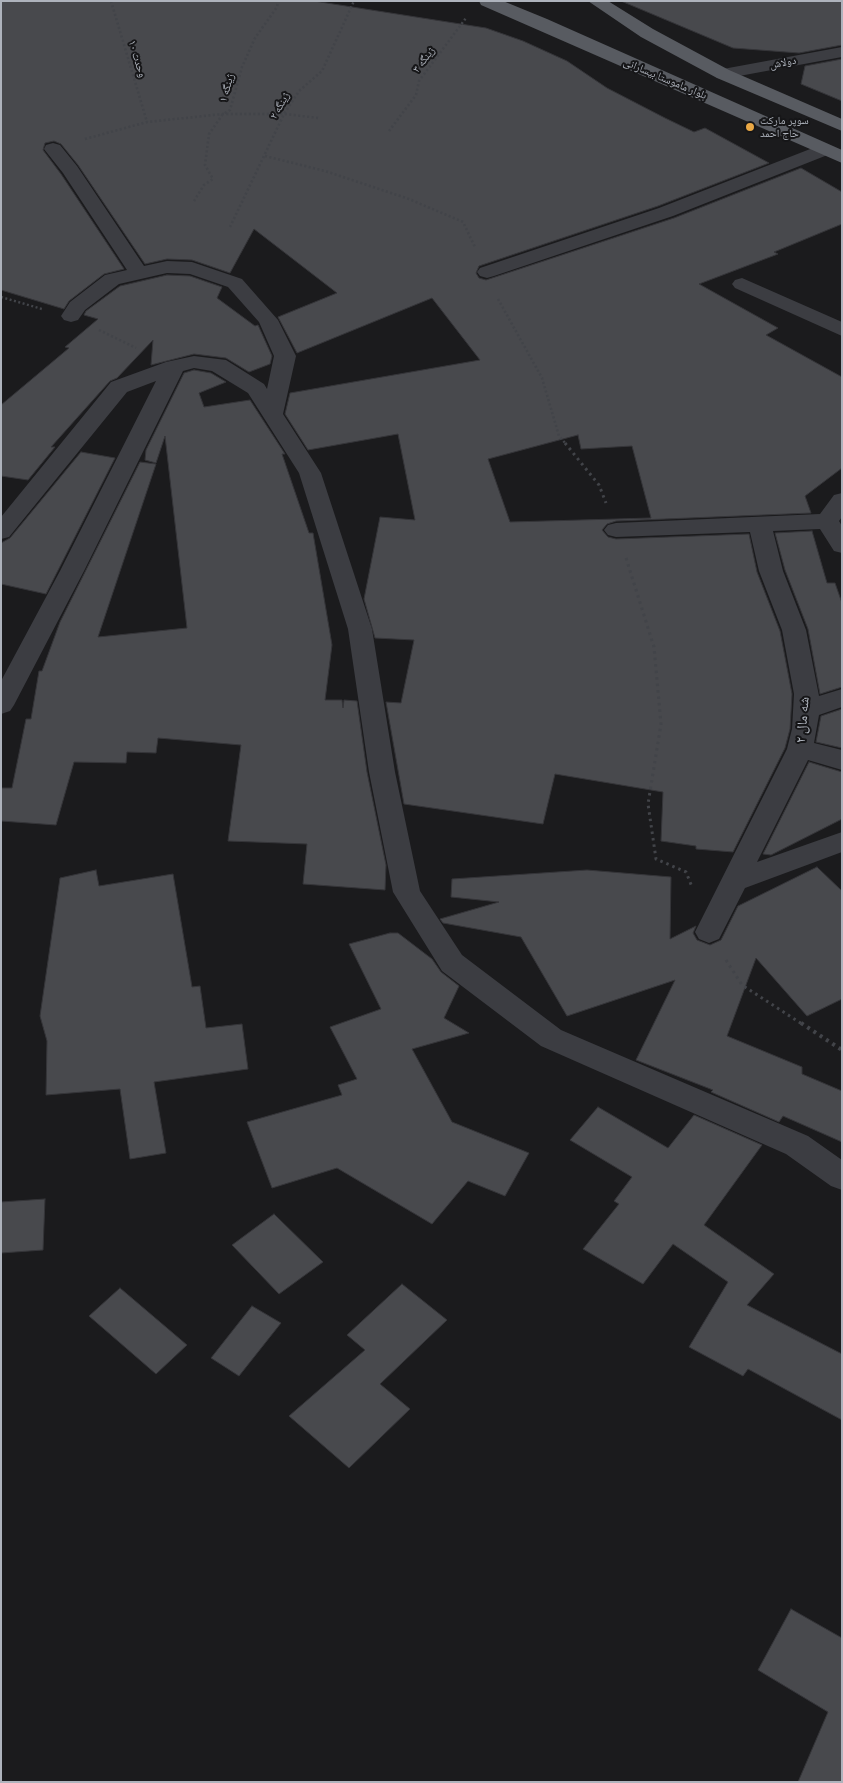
<!DOCTYPE html>
<html>
<head>
<meta charset="utf-8">
<style>
	body { margin:0 }
	#map { position:relative; width:843px; height:1783px; overflow:hidden; background:#1b1b1d; font-family:"Fira Sans Condensed",sans-serif }
	canvas { display:block }
	.frame { position:absolute; inset:0; border:2px solid #aeb3bc; pointer-events:none }
</style>
</head>
<body>
<div id="map">
<canvas width="843" height="1783"></canvas>
<div class="frame"></div>
</div>
<script>
const ctx = document.querySelector('canvas').getContext('2d');
ctx.lineJoin = 'round';
function fill(path, color) { ctx.fillStyle = color; ctx.fill(path, 'evenodd'); }
const shape = rows => new Path2D(rows.map(r => 'M' + r).join(''));
function trace(path, color, width, dash) { ctx.strokeStyle = color; ctx.lineWidth = width; ctx.lineCap = dash ? 'butt' : 'round'; ctx.setLineDash(dash || []); ctx.stroke(path); }
function label(font, color, halo, rows, align = 'center') {
  ctx.font = font + ' "Fira Sans Condensed","Noto Naskh Arabic",sans-serif'; ctx.lineWidth = 4; ctx.setLineDash([]); ctx.textBaseline = 'middle'; ctx.strokeStyle = halo; ctx.fillStyle = color; for (const [text, x, y, turn = 0] of rows) {
    ctx.save(); ctx.translate(x, y); ctx.rotate((+turn || 0) * Math.PI / 180); ctx.textAlign = isNaN(turn) ? turn : align; if (halo) ctx.strokeText(text, 0, 0); ctx.fillText(text, 0, 0); ctx.restore();
  }
}
const building = shape([
	[1,1,314,1,486,28,523,41,567,61,607,88,665,118,694,132,705,128,769,163,658,206,479,266,476,273,479,278,486,280,674,218,801,168,842,192,842,224,774,252,778,254,699,284,778,328,766,335,842,377,842,468,805,496,811,513,616,521,607,524,602,530,608,537,616,539,749,534,757,572,780,631,792,694,790,729,785,748,733,852,696,849,696,846,661,841,663,792,555,774,543,824,404,804,386,702,401,703,414,640,375,638,364,599,380,517,415,520,398,434,308,450,285,414,290,393,480,360,432,298,297,353,278,317,337,293,254,229,230,273,192,260,167,259,145,264,78,165,61,144,54,141,45,143,43,150,61,174,124,269,104,274,69,301,64,309,1,290,1,1],
	[578,435,581,449,632,446,651,518,510,522,488,459,578,435],
	[621,1,842,1,842,45,799,53,733,48,621,1],
	[842,59,842,101,801,84,805,66,842,59],
	[167,275,190,276,222,287,217,298,255,326,258,325,272,356,270,364,249,372,226,358,194,354,151,365,153,340,117,378,110,381,51,447,55,447,28,480,1,476,1,405,69,348,65,347,98,319,84,315,86,311,120,286,167,275],
	[194,370,211,373,226,382,199,393,204,407,250,400,285,454,282,454,309,533,313,533,332,645,325,700,342,700,343,708,344,700,357,701,367,772,386,865,385,890,303,884,307,844,228,841,241,745,158,738,156,753,127,752,126,763,74,762,56,825,1,821,1,788,12,788,26,719,31,719,39,671,42,671,60,622,140,462,156,464,98,637,187,628,165,436,156,463,145,460,146,450,184,373,194,370],
	[81,452,115,458,46,594,1,584,1,543,10,538,81,452],
	[812,531,827,583,835,583,842,603,842,687,820,694,808,629,785,570,775,533,812,531],
	[842,709,842,748,816,742,821,716,842,709],
	[809,762,842,772,842,819,771,855,763,854,809,762],
	[817,867,842,891,842,999,807,1016,756,958,727,1036,802,1067,802,1074,842,1091,842,1142,783,1116,779,1122,711,1092,713,1090,636,1060,675,980,567,1016,521,937,443,923,440,919,499,902,451,897,452,879,587,870,671,877,670,939,696,926,693,933,697,940,710,945,721,940,738,906,817,867],
	[96,870,99,886,173,874,192,987,200,986,206,1028,242,1024,248,1069,154,1082,166,1153,130,1159,120,1089,46,1095,47,1041,40,1016,60,878,96,870],
	[390,933,398,933,432,959,441,972,459,986,444,1018,469,1033,412,1049,452,1122,529,1153,505,1196,468,1181,432,1224,337,1168,272,1188,247,1122,342,1095,338,1085,357,1079,330,1027,381,1009,349,944,390,933],
	[598,1107,668,1148,694,1115,762,1145,704,1225,774,1274,747,1305,842,1354,842,1420,748,1369,743,1376,689,1347,728,1282,673,1244,643,1284,583,1249,619,1204,614,1201,632,1177,570,1140,598,1107],
	[45,1199,43,1250,1,1253,1,1202,45,1199],
	[274,1214,323,1262,279,1294,232,1245,274,1214],
	[402,1284,447,1320,380,1384,410,1409,349,1468,289,1416,365,1350,347,1335,402,1284],
	[120,1288,187,1345,156,1374,89,1316,120,1288],
	[252,1306,281,1323,239,1376,211,1358,252,1306],
	[791,1609,842,1638,842,1782,798,1782,828,1712,758,1670,791,1609]
]);
const pathFar2 = shape([
	[111,1,147,122],
	[389,131,416,95,419,81,466,18],
	[85,139,147,122,223,114,284,114,319,118],
	[265,156,325,171,409,199,463,222,475,247],
	[194,201,204,185,213,179,205,165,209,134,223,114,230,110,242,67,255,38,277,7,278,1],
	[230,227,284,114,299,91,322,71,354,1],
	[1,297,42,309],
	[498,299,542,378,559,436,566,444],
	[99,330,136,348]
]);
const pathFar1 = shape([
	[565,443,599,485,606,503],
	[626,558,654,647,661,724,648,804,656,859,686,872,692,887],
	[726,960,742,985,802,1024]
]);
const path = shape([
	[801,1023,842,1050]
]);
const minor = shape([
	[53,143,60,145,77,166,144,266,167,261,192,262,242,279,278,320,296,356,283,414,321,473,372,629,395,772,420,891,462,955,561,1030,808,1136,842,1160,842,1190,831,1186,786,1154,541,1046,442,971,393,892,369,772,348,629,299,473,248,393,212,371,194,368,183,371,84,571,14,705,10,711,1,714,1,681,60,571,156,381,127,392,9,537,1,539,1,517,111,382,166,362,194,356,226,360,264,384,267,389,274,356,259,322,228,287,190,274,167,273,119,284,85,310,78,320,71,322,64,320,61,316,70,302,105,275,127,270,63,173,44,149,46,145,53,143],
	[823,144,830,146,832,150,830,154,673,216,494,276,487,278,480,276,477,272,480,268,659,208,823,144],
	[742,278,842,322,842,336,735,288,732,284,735,280,742,278],
	[842,493,842,517,839,521,842,526,842,553,834,551,820,529,773,531,783,571,806,630,819,696,842,689,842,707,819,715,814,743,842,750,842,770,808,760,757,862,842,832,842,852,745,888,719,939,709,943,699,939,695,932,787,749,792,729,794,694,782,630,759,571,750,532,616,537,608,535,604,530,608,525,616,523,820,514,834,495,842,493]
]);
const tertiary = shape([
	[842,47,842,57,723,79,717,78,714,74,717,70,723,69,842,47]
]);
const primary = shape([
	[479,1,503,1,547,19,842,150,842,163,481,5,479,1],
	[588,1,608,1,653,29,729,70,842,119,842,131,717,78,641,37,588,1]
]);
const markers = [
	[750,127,5,"#eaa845"]
];
const farStreetnames = [
	["وحدت ۱۰",137,59,73],
	["ژینگه ۳",424,60,-53],
	["دولاش",783,63,-11],
	["بلوار ماموستا بیسارانی",665,79,23],
	["ژینگه ۱",227,88,-74],
	["ژینگه ۲",280,106,-61]
];
const farPoinames = [
	["سوپر مارکت",760,121],
	["حاج احمد",760,134]
];
const streetNames = [
	["شه مال ۲",803,720,-85]
];
fill(building, '#48494d');
trace(building, '#353539', 1);
trace(pathFar2, '#424449', 2.5, [2, 2.5]);
trace(pathFar1, '#424449', 3, [2.5, 4]);
trace(path, '#424449', 4, [3, 4.5]);
fill(minor, '#3c3d42');
fill(tertiary, '#3c3d42');
fill(primary, '#585b61');
for (const [x, y, r, color] of markers) { const dot = new Path2D(); dot.arc(x, y, r, 0, 2 * Math.PI); ctx.fillStyle = color; ctx.fill(dot); trace(dot, '#161618', 2); }
label('11px', '#aeb3bc', '#161618', farStreetnames);
label('11px', '#aeb3bc', '#161618', farPoinames, 'left');
label('14px', '#aeb3bc', '#161618', streetNames);
</script>
</body>
</html>
